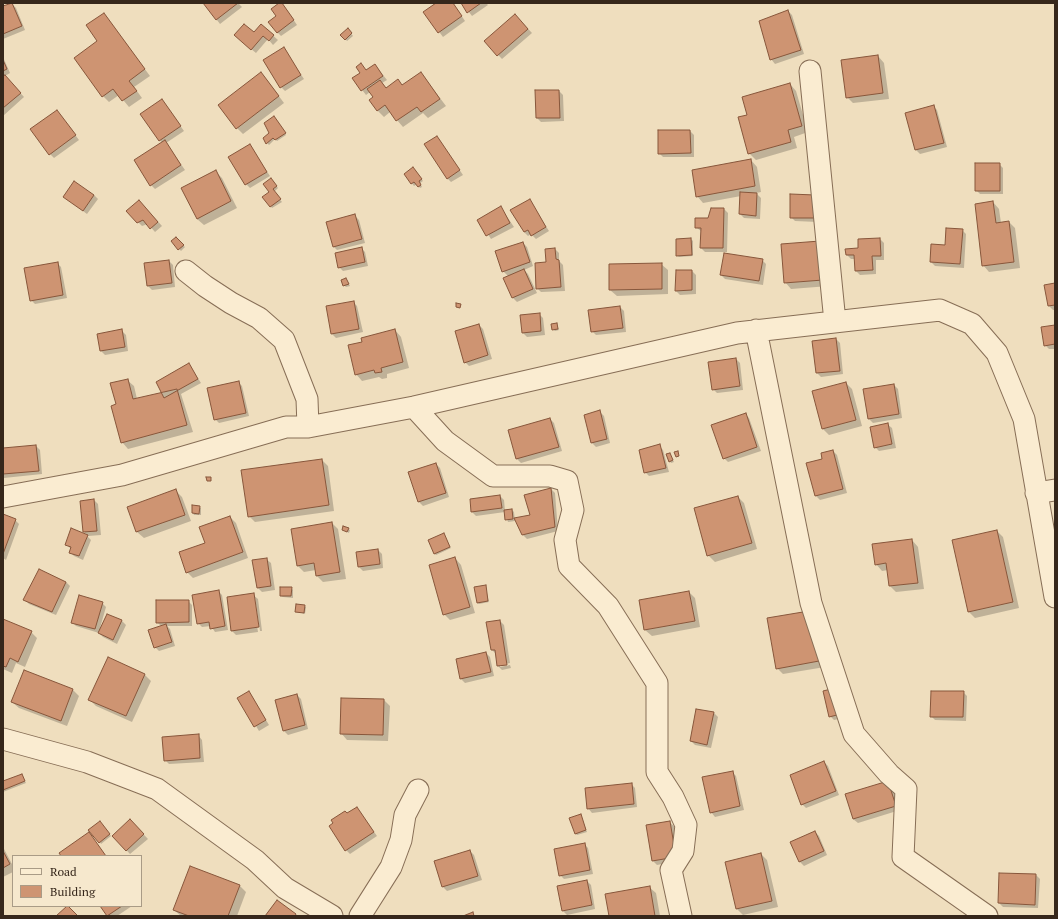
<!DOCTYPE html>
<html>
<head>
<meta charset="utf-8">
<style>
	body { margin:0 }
	#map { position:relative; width:1058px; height:919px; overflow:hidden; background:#efdebe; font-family:"PT Serif",serif }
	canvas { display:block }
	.frame { position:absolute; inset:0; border:4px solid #36271b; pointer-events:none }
	.legend { position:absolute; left:12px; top:855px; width:130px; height:52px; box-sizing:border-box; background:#f6e8cd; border:1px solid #a99b86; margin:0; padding:5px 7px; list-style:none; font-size:12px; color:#36271b }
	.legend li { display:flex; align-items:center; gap:8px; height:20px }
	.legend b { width:20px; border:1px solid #a99b86 }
</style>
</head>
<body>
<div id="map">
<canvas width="1058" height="919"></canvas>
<div class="frame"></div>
<ul class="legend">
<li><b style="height:5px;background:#faecd1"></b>Road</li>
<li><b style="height:11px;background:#ce9472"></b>Building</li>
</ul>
</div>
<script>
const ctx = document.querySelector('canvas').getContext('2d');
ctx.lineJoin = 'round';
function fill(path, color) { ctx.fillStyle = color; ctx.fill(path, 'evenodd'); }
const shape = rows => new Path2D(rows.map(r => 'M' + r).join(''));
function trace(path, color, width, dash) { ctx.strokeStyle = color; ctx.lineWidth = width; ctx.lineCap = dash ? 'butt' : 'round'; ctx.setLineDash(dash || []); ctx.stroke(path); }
const shadow = shape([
	[204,3,238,3,242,7,220,24],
	[438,3,453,3,465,21,443,37,425,13],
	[462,3,486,3,488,5,472,16],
	[12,4,16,8,25,30,3,39,3,8],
	[285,7,297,25,281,36,277,32,277,16],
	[788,11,792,15,804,54,775,64,771,59],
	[104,14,150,76,134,87,142,98,129,107,119,95,109,102,103,96,99,41],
	[519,19,532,33,502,59,485,41],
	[261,25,278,40,273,45,268,39,256,53,239,39,254,34],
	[348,29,353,36,347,41,342,35],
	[283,48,304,79,285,91,281,87],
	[878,56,884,63,889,99,853,103,847,97],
	[3,57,10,73,5,76,24,97,3,116],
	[361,65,367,71,375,65,387,80,382,83,387,89,398,81,403,86,421,73,446,106,428,118,423,113,403,127,390,112,384,117,377,110,374,97,370,92,366,95,353,78,361,73],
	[267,80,284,103,243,134,237,128],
	[790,84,796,91,808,132,794,137,797,148,756,160,749,153],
	[559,91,563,95,564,121,541,122,537,118],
	[162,100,184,131,166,143,185,170,155,189,151,185,162,143,141,114],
	[933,106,937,110,947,147,920,154,916,150,906,113],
	[57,111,79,140,54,158,50,154],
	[276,119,286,135,277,141,275,139,269,145,267,143],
	[690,131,694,135,694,157,663,157,659,153],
	[437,137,463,175,451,182,447,178],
	[250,146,270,176,250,188,246,184],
	[751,160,757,167,761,192,756,193,761,198,760,219,744,218,740,214,741,196,703,203,697,196],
	[999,164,1003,168,1003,194,980,194,976,190],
	[415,170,423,181,420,183,422,187,420,188,417,184,414,186,405,174],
	[215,171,222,178,237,208,204,225,197,219],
	[273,181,278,188,274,192,282,202,272,208,264,197,270,192],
	[94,195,98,199,87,214,64,197],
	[814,196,818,222,795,221,791,217],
	[529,200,549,231,536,239,531,234,528,236,524,232],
	[993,202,999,209,1001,223,1009,222,1015,228,1020,268,989,272,983,265],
	[143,205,162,226,155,232,148,224,142,226,138,222],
	[501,208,514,227,491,239,479,220],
	[724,209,728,213,727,252,705,252,701,248,702,232,696,227],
	[355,216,359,220,365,243,337,250,333,246],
	[962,230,966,234,964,268,935,266,931,262,932,245,946,246],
	[175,238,185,247,181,251,172,241],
	[691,239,693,241,693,256,679,257,677,255],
	[880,239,884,243,884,260,876,260,876,274,860,275,856,271,855,259,851,259,847,255,846,250,859,249],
	[523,243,527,247,533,266,524,270,528,274,537,293,517,302,513,298,505,278,509,277,503,271],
	[782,245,829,286,791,289,785,282],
	[361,248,365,252,368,266,343,271,339,267],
	[555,249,559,253,559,261,563,265,565,291,541,292,537,288],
	[762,260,766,264,763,285,725,279,721,275],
	[169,261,173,265,175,287,152,290,148,286],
	[57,263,61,267,67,298,35,304,31,300],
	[661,264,668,270,668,294,617,296,610,290],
	[692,271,696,275,696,294,680,295,676,291],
	[346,279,350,286,346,287,344,285],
	[1055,284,1055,310,1053,310,1049,306,1045,286],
	[353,302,357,306,363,332,336,338,332,334,327,307],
	[620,307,624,311,626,332,596,335,592,331],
	[539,314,543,318,545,335,527,337,523,333,521,316],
	[557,324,559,330,555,331,553,329],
	[479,325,483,329,492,359,469,366,465,362],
	[1055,326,1055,349,1049,349,1045,345],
	[395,330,401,337,409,368,387,374,387,378,382,379,379,377,362,381,356,374,363,343],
	[122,331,126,335,128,351,105,355,101,351],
	[836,339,840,343,843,374,821,377,817,373,813,341],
	[736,359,740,363,743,390,717,393,713,389],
	[189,364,201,383,181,394,193,432,128,449,122,442,117,405,127,380,134,386,137,399,163,393],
	[238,382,242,386,249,416,219,423,215,419],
	[846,383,852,389,862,426,829,435,823,429,813,391],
	[894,385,898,389,902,418,873,423,869,419],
	[600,412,604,416,610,443,596,447,592,443,585,415],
	[745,414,749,418,761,451,728,462,724,458],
	[550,419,554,423,562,451,521,463,517,459],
	[887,424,892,428,896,448,879,451,875,447],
	[36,446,40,450,42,474,4,478,3,477,3,449],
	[659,446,663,450,669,472,649,476,645,472],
	[833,451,837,455,847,493,820,500,816,496],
	[670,454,674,462,671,463,670,461],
	[322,460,328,466,334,511,255,522,249,516],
	[436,464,440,468,449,497,423,506,419,502,409,473],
	[551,489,555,493,558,531,527,539,523,535,531,516],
	[176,491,182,497,191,521,144,538,137,532,129,507],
	[500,496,504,500,505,511,512,510,514,512,515,521,508,522,505,512,476,516,472,512,471,500],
	[738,497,744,503,757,549,715,562,708,555],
	[94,500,98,504,101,535,88,536,84,532],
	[199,507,201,508,201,515,194,515,193,513],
	[3,515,15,520,19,524,6,560,3,558],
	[230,517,236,523,248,558,193,578,187,572,206,543],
	[332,523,338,529,346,579,323,582,317,576,316,570,304,572,298,566],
	[344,527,350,530,349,533,343,530],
	[997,531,1003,537,1019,608,975,618,969,612,953,541],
	[444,535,451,548,436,555,434,553],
	[87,536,91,540,83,560,74,556,70,552,71,549,66,544],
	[912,540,918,547,924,589,896,592,890,586,888,570,882,571,876,564],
	[378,550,382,554,383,568,363,571,359,567],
	[455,558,461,565,475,613,450,620,444,614],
	[266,559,271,563,275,590,262,592,258,588],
	[40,571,66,582,70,586,56,615,29,604,25,600],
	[485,586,489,602,479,604,477,602],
	[291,588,293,590,293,598,283,597,281,596],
	[218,591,222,595,228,630,215,632,211,626,202,627,198,623],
	[689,592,695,598,700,627,652,636,645,630,640,601],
	[253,595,258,599,262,631,260,631,255,598,253,598,258,632,236,635,232,631,228,598],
	[188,601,192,605,192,626,167,626,170,629,175,646,159,651,155,647,161,626,157,622],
	[102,603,106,607,100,628,108,615,122,621,126,625,117,644,103,637,99,633,76,626,72,622],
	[304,606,306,607,305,614,296,611],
	[3,620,31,632,37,638,25,667,16,663,12,673,3,669],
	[500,621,504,625,510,663,500,665,500,667,510,665,511,668,502,670,498,666,496,654,492,650],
	[486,653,490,657,494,676,465,683,461,679],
	[823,655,825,667,783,674,777,668],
	[108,658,145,675,151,681,132,722,96,706,89,699],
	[73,690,79,696,67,726,19,708,12,702],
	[249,692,269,725,259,731,239,698],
	[824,692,848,717,834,720,830,716],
	[963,692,967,696,966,721,935,720,931,716],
	[297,695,301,699,308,729,288,735,284,731],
	[384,700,390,706,388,741,347,740,341,733],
	[714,713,718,717,711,748,695,745,691,741],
	[198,735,202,740,204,762,169,764,165,760],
	[824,762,828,766,839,795,806,808,802,804],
	[732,772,736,776,744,810,715,817,711,812],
	[22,775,26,783,3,792,3,783],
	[631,784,635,788,637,807,592,813,588,808],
	[892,786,900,810,858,823,853,819],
	[357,808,377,836,350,854,346,850,348,814],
	[581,815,587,832,577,835,575,833],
	[130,820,148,839,130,854,113,836],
	[669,822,674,826,679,861,657,865,653,861,647,826],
	[101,824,111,836,101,844,100,842],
	[815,832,819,836,827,855,804,866,800,862,791,843],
	[584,844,588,848,593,874,564,879,560,875],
	[3,847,13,866,13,872,3,877],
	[470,851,474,855,482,880,447,891,443,887],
	[761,854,767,860,778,907,743,915,737,909],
	[1036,875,1040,879,1038,908,1003,907,999,903],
	[587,881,591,885,595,909,567,915,563,911,558,887],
	[240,886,246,892,237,916,181,916,174,910],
	[649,887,656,893,660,916,610,916],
	[101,906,132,906,117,916,108,916]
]);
const building = shape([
	[12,3,22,26,3,34,3,6,12,3],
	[203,3,238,3,216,20,203,3],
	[279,3,282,3,294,20,277,33,268,22,276,16,271,9,279,3],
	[436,3,453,3,462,16,438,33,423,12,436,3],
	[461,3,481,3,467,13,461,3],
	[788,10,801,50,770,60,759,21,788,10],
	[104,13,145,69,129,81,137,91,122,101,113,89,102,97,74,58,97,41,86,25,104,13],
	[515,14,528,29,497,56,484,41,515,14],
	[244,24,254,32,261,24,274,35,269,41,263,36,251,50,234,35,244,24],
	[348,28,352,33,345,40,340,35,348,28],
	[284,47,301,75,280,88,263,60,284,47],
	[878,55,883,93,846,98,841,60,878,55],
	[3,60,7,69,3,71,3,60],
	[361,63,366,70,375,64,383,76,361,91,352,78,360,73,356,67,361,63],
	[261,72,279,96,236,129,218,105,261,72],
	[421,72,440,99,421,112,417,107,396,121,385,105,377,111,369,100,373,97,367,89,380,80,386,88,398,79,402,85,421,72],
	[5,75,21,93,3,108,3,76,5,75],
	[790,83,802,126,788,130,791,142,748,154,738,117,747,115,742,97,790,83],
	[535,90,559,90,560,118,536,118,535,90],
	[162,99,181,126,159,141,140,114,162,99],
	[934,105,944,143,915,150,905,113,934,105],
	[57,110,76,135,49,155,30,129,57,110],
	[274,116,286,133,275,140,273,138,266,144,263,138,269,133,264,123,274,116],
	[658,130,690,130,691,153,658,154,658,130],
	[437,136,460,170,447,179,424,144,437,136],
	[165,140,181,165,150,186,134,160,165,140],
	[250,144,267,172,245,185,228,157,250,144],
	[751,159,755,186,696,197,692,170,751,159],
	[975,163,1000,163,1000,191,975,191,975,163],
	[413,167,422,179,419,181,421,185,418,187,414,182,411,184,404,174,413,167],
	[216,170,231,201,197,219,181,188,216,170],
	[271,178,277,186,273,189,281,199,270,207,262,197,269,192,263,184,271,178],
	[74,181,94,195,83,211,63,197,74,181],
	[740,192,757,193,756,216,739,214,740,192],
	[790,194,815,195,814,218,790,218,790,194],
	[530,199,546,227,531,236,528,230,524,232,510,210,530,199],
	[139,200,158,222,150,229,143,220,137,223,126,211,139,200],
	[993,201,996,223,1009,221,1014,262,982,266,975,204,993,201],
	[501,206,510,223,486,236,477,220,501,206],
	[711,208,724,208,723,248,700,248,701,228,695,228,695,218,708,218,711,208],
	[355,214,362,239,333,247,326,222,355,214],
	[946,228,963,229,960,264,930,262,931,244,945,245,946,228],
	[176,237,184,245,178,250,171,241,176,237],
	[691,238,692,255,676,256,676,239,691,238],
	[880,238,881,256,872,256,873,270,855,271,854,255,846,255,845,249,858,248,858,239,880,238],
	[820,241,823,280,784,283,781,244,820,241],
	[523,242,530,262,502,272,495,251,523,242],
	[362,247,365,262,338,268,335,253,362,247],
	[555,248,556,259,559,260,561,287,536,289,535,263,546,262,545,249,555,248],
	[724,253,763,259,759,281,720,275,724,253],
	[169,260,172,283,147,286,144,263,169,260],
	[58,262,63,295,30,301,24,268,58,262],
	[662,263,662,289,609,290,609,264,662,263],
	[524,269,533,289,512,298,503,278,524,269],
	[676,270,692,270,692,290,675,291,676,270],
	[346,278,349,284,343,286,341,280,346,278],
	[1055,283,1055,305,1048,306,1044,285,1055,283],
	[354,301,359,329,331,334,326,306,354,301],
	[456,303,461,304,460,308,456,307,456,303],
	[620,306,623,328,591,332,588,310,620,306],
	[540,313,541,331,522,333,520,315,540,313],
	[557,323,558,329,552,330,551,324,557,323],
	[479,324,488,355,464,363,455,331,479,324],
	[1055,325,1055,344,1044,346,1041,327,1055,325],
	[122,329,125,347,100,351,97,334,122,329],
	[395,329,403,362,381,368,382,372,375,373,374,370,355,375,348,345,362,342,361,338,395,329],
	[836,338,840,371,816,373,812,341,836,338],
	[736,358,740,386,712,390,708,362,736,358],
	[189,363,198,379,164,398,156,382,189,363],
	[128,379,133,399,177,389,187,425,121,443,111,406,116,404,110,383,128,379],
	[239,381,246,413,214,420,207,388,239,381],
	[846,382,856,420,822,429,812,391,846,382],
	[894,384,899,414,868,419,863,389,894,384],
	[600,410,607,439,591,443,584,415,600,410],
	[746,413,757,447,723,459,711,425,746,413],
	[550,418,559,447,516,459,508,430,550,418],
	[888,423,892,444,874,448,870,427,888,423],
	[660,444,666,468,644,473,639,450,660,444],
	[36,445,39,471,3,474,3,448,36,445],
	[833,450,843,489,815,496,806,463,822,459,821,453,833,450],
	[678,451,679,456,676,457,674,452,678,451],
	[670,453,673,460,669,462,666,454,670,453],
	[322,459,329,505,248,517,241,470,322,459],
	[436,463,446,493,418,502,408,472,436,463],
	[206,477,211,477,211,481,207,481,206,477],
	[551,488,555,527,522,535,514,518,530,515,524,495,551,488],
	[176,489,185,515,136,532,127,507,176,489],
	[500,495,502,508,471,512,470,499,500,495],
	[738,496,752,543,707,556,694,508,738,496],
	[94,499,97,531,83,532,80,501,94,499],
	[192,505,200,506,199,514,192,513,192,505],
	[512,509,513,519,505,520,504,510,512,509],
	[3,514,16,519,3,554,3,514],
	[230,516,243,552,186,573,179,552,205,543,199,527,230,516],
	[332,522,340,572,316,576,314,563,297,566,291,529,332,522],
	[343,526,349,528,347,532,342,530,343,526],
	[71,528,88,535,79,556,69,553,71,547,65,545,71,528],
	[997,530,1013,602,968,612,952,540,997,530],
	[444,533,450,547,434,554,428,540,444,533],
	[912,539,918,583,889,586,886,563,875,565,872,544,912,539],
	[378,549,380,564,358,567,356,552,378,549],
	[455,557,470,607,443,615,429,565,455,557],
	[267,558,271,586,257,588,252,560,267,558],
	[39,569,66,582,52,612,23,600,39,569],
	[486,585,488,601,477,603,474,587,486,585],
	[280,587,292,587,291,596,280,596,280,587],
	[219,590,225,626,210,629,209,622,197,624,192,595,219,590],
	[689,591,695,621,644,630,639,600,689,591],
	[254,593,259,627,231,631,227,597,254,593],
	[79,595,103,602,95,629,71,623,79,595],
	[156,600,189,600,189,622,156,623,156,600],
	[296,604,305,605,304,613,295,612,296,604],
	[809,611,819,661,776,669,767,618,809,611],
	[107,614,122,620,113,640,98,633,107,614],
	[3,619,32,631,18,662,10,658,6,667,3,666,3,619],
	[500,620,507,665,497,666,495,650,491,650,486,622,500,620],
	[166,624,172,642,154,648,148,630,166,624],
	[486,652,491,672,460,679,456,659,486,652],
	[108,657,145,674,126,716,88,700,108,657],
	[24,670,73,689,61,721,11,702,24,670],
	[839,687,845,713,829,717,823,691,839,687],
	[249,691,266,720,254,727,237,698,249,691],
	[931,691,964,691,963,717,930,717,931,691],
	[297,694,305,725,283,731,275,700,297,694],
	[341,698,384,699,383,735,340,734,341,698],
	[696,709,714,712,707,745,690,741,696,709],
	[199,734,200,758,164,761,162,737,199,734],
	[824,761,836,791,801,805,790,775,824,761],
	[733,771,740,806,710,813,702,777,733,771],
	[22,774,25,781,3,790,3,781,22,774],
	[888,781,896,806,853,819,845,794,888,781],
	[632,783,634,804,587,809,585,788,632,783],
	[357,807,374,832,345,851,329,826,333,823,331,820,345,811,347,813,357,807],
	[581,814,586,830,575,834,569,818,581,814],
	[130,819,144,834,126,851,112,836,130,819],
	[100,821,110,834,99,843,88,830,100,821],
	[670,821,676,857,652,861,646,825,670,821],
	[815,831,824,851,799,862,790,842,815,831],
	[89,832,106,856,61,856,59,853,89,832],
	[585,843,590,870,559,876,554,849,585,843],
	[470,850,478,876,442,887,434,861,470,850],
	[3,851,10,864,3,868,3,851],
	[761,853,772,901,736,909,725,862,761,853],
	[190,866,240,885,228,916,189,916,173,910,190,866],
	[999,873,1036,874,1035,905,998,903,999,873],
	[587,880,592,905,562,911,557,886,587,880],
	[650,886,655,916,609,916,605,894,650,886],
	[277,900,296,914,295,916,265,916,277,900],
	[67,906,68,906,78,916,56,916,67,906],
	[100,906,122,906,107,916,100,906],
	[473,912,474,916,463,916,473,912]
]);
const minor = shape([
	[810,71,835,322],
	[186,271,205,286,231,303,259,318,284,340,307,399,308,427],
	[756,330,811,603,854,734,889,774,906,789,903,857,987,916],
	[414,407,445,441,493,476,550,476,567,481,573,510,565,540,569,566,608,606,657,683,657,772,673,797,686,825,683,851,671,870,681,916],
	[1036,493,1055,490],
	[3,497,122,475,286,427,308,427,414,407,737,333,940,310,972,324,997,353,1024,419,1055,597],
	[3,739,87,762,157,789,255,860,285,888,332,916],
	[360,916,391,867,401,840,405,815,418,790]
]);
fill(shadow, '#0003');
fill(building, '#ce9472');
trace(building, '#87563b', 1);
trace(minor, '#876e56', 23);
trace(minor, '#faecd1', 21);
</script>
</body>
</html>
